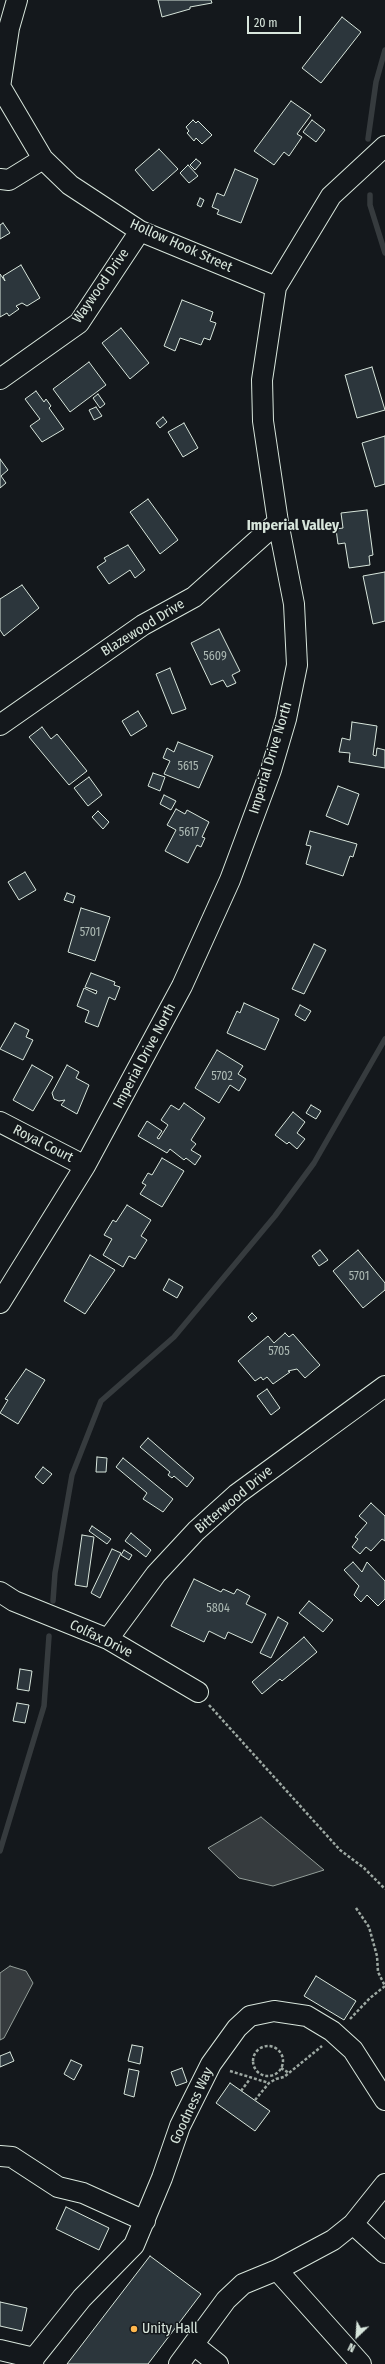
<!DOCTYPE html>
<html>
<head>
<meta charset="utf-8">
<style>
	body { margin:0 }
	#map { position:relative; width:385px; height:2364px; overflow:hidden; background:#14181c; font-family:"Fira Sans Condensed",sans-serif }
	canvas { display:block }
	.north { position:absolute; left:337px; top:2316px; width:40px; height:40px; -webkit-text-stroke:3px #14181c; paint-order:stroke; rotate:205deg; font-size:11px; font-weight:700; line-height:16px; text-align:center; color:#d8e6dc }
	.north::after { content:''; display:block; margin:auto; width:14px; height:18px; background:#d8e6dc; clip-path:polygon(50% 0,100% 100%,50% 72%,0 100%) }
	.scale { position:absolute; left:247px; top:16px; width:54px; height:18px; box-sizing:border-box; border:2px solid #d8e6dc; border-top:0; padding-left:5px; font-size:12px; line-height:14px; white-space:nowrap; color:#d8e6dc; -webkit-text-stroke:3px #14181c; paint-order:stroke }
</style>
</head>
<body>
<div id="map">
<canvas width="385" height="2364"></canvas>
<div class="north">N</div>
<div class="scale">20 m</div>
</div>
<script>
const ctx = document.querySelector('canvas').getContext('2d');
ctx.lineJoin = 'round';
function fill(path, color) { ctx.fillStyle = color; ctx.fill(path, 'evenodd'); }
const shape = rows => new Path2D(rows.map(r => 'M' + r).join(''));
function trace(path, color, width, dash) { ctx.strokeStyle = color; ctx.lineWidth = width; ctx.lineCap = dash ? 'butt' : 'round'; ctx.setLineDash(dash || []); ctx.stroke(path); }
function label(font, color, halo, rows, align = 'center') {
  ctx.font = font + ' "Fira Sans Condensed",sans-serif'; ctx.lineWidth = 3; ctx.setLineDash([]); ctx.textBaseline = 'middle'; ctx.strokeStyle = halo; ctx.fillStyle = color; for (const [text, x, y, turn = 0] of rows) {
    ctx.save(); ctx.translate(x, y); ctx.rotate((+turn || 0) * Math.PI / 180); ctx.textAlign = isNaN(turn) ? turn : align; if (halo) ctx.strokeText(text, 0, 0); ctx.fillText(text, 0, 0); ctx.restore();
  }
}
const water = shape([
	[261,1817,324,1870,273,1886,239,1878,208,1848,261,1817],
	[10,1966,26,1971,33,1983,4,2038,0,2040,0,1973,10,1966]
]);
const stream = shape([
	[368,139,376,82,385,50],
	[370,195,370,205,385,253],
	[53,1601,55,1573,72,1475,101,1401,174,1337,275,1216,314,1163,385,1039],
	[0,1851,44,1706,49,1636]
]);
const building = shape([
	[158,0,211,0,212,3,190,7,190,9,162,17,158,0],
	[342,17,361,32,321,83,302,68,342,17],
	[291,101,311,115,297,134,302,137,289,156,284,152,274,165,254,151,291,101],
	[193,120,196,123,198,121,212,135,202,144,196,138,194,141,187,133,189,131,186,127,193,120],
	[312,120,325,130,316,142,303,132,312,120],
	[159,149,178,169,153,191,135,170,159,149],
	[196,159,201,163,195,170,190,165,196,159],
	[188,165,198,176,189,183,180,173,188,165],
	[235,169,258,179,241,223,217,214,219,210,212,207,217,193,224,196,235,169],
	[200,198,204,200,201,207,197,205,200,198],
	[3,223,10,233,0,239,0,225,3,223],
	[21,265,40,298,27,306,22,303,16,306,19,309,9,316,7,313,0,317,0,274,5,281,3,276,21,265],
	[182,300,213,312,210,321,216,323,210,340,204,338,201,345,180,338,175,351,164,346,182,300],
	[121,328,149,363,130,379,102,343,121,328],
	[89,362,106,385,70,412,53,389,89,362],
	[372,367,385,410,357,418,345,375,372,367],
	[36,391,44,402,46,399,51,406,49,408,64,429,42,442,30,426,40,419,25,399,36,391],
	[98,394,105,404,100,408,93,398,98,394],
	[96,407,102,416,94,420,89,410,96,407],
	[163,417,167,422,160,428,156,423,163,417],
	[184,423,198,448,183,457,168,432,184,423],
	[385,436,385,484,375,487,362,443,385,436],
	[0,459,8,470,1,476,6,483,0,488,0,459],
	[148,499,178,540,160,554,130,512,148,499],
	[367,510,373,555,369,556,370,565,349,568,345,543,338,544,336,529,343,528,341,513,367,510],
	[128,545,145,570,135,578,130,570,109,584,97,567,106,561,104,558,128,545],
	[385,572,385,621,373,624,363,576,385,572],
	[22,585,39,608,4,636,0,630,0,599,22,585],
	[219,629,240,671,232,675,236,683,227,687,223,680,211,685,191,643,219,629],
	[170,668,186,709,172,714,156,674,170,668],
	[138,711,147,726,131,736,122,721,138,711],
	[352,722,377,726,373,755,376,756,377,748,385,750,385,768,349,762,350,753,339,752,342,738,350,740,352,722],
	[42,727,51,739,57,734,87,771,69,785,29,737,42,727],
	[178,742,213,756,199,788,164,774,170,761,163,758,167,748,174,752,178,742],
	[153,773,165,777,160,791,148,786,153,773],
	[89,777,102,795,88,806,74,788,89,777],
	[338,786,359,794,348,825,326,816,338,786],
	[164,795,176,801,171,810,160,804,164,795],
	[176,809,185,814,187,810,209,822,202,837,205,838,201,847,197,845,188,863,165,851,176,830,167,825,176,809],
	[98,811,109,822,103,829,92,817,98,811],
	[310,831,357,844,353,857,350,856,343,876,306,864,311,846,306,845,310,831],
	[25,872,36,890,19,900,8,882,25,872],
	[67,893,75,896,73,903,64,900,67,893],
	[81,908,110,917,95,961,68,952,81,908],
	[314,944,326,950,304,994,292,989,314,944],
	[91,973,115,982,114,985,120,987,115,1000,109,997,98,1027,85,1022,89,1011,77,1006,84,988,96,994,97,991,85,987,91,973],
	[244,1003,279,1019,265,1050,227,1033,237,1011,240,1013,244,1003],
	[300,1005,311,1011,305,1021,295,1015,300,1005],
	[15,1023,29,1030,26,1037,33,1040,23,1060,0,1049,15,1023],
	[217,1050,243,1066,238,1074,246,1079,239,1091,230,1085,219,1103,195,1088,217,1050],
	[32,1065,53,1077,33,1111,13,1100,32,1065],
	[67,1065,79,1072,76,1078,89,1085,77,1114,61,1105,65,1100,59,1101,54,1099,52,1093,67,1065],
	[184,1103,205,1118,191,1140,196,1144,191,1150,201,1156,195,1165,186,1158,184,1160,170,1149,167,1153,138,1136,147,1121,162,1131,157,1138,159,1139,168,1125,161,1120,171,1105,179,1110,184,1103],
	[311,1105,321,1111,316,1119,306,1113,311,1105],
	[293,1112,305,1122,297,1133,305,1139,297,1149,289,1142,287,1144,275,1135,293,1112],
	[162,1158,184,1171,162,1207,140,1194,146,1185,142,1183,148,1173,152,1175,162,1158],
	[127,1205,151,1220,141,1236,147,1240,135,1259,129,1256,123,1267,103,1255,112,1239,104,1235,113,1220,116,1222,127,1205],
	[320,1250,328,1260,319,1266,312,1256,320,1250],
	[358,1250,385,1283,385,1290,363,1308,333,1271,358,1250],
	[90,1255,115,1270,85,1314,64,1301,90,1255],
	[169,1279,183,1287,177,1298,163,1290,169,1279],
	[252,1313,257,1318,252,1322,248,1317,252,1313],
	[285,1333,289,1337,293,1334,320,1365,305,1378,297,1369,288,1371,290,1372,273,1384,267,1377,263,1380,261,1377,255,1381,238,1361,268,1336,274,1343,285,1333],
	[26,1369,45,1380,18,1424,0,1413,8,1400,5,1399,26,1369],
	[267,1389,280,1408,271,1415,257,1396,267,1389],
	[148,1438,194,1478,187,1487,174,1476,172,1478,168,1475,170,1472,140,1447,148,1438],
	[97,1457,107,1458,106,1472,96,1472,97,1457],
	[123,1458,173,1499,163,1512,143,1499,147,1493,116,1467,123,1458],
	[43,1467,52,1474,43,1484,35,1477,43,1467],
	[371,1503,385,1516,385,1541,382,1539,371,1551,366,1547,360,1554,352,1547,358,1539,355,1537,367,1523,359,1516,371,1503],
	[92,1526,111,1539,107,1544,89,1531,92,1526],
	[131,1533,151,1550,146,1557,125,1541,131,1533],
	[82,1535,94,1537,87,1587,75,1585,82,1535],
	[112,1549,121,1553,100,1598,91,1593,112,1549],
	[124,1550,132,1555,129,1560,121,1555,124,1550],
	[353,1562,362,1572,367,1562,385,1581,385,1599,378,1606,367,1595,361,1602,354,1595,359,1586,344,1570,353,1562],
	[194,1579,221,1592,223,1589,234,1594,237,1589,250,1596,246,1604,266,1614,252,1643,228,1632,225,1639,209,1631,204,1642,171,1626,194,1579],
	[309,1601,333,1620,323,1632,299,1613,309,1601],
	[278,1617,288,1623,271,1658,260,1653,278,1617],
	[304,1637,317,1652,282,1681,280,1679,262,1694,252,1682,304,1637],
	[20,1669,32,1671,29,1691,17,1689,20,1669],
	[17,1703,29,1705,25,1723,13,1721,17,1703],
	[316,1976,356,2001,344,2020,304,1996,316,1976],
	[132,2045,143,2047,140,2064,128,2061,132,2045],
	[10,2052,14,2061,0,2067,0,2056,10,2052],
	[71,2060,82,2065,74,2080,64,2074,71,2060],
	[182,2068,187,2082,176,2086,171,2072,182,2068],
	[129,2069,139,2071,134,2097,124,2094,129,2069],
	[230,2083,270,2111,255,2131,216,2103,230,2083],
	[66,2207,109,2228,99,2250,56,2229,66,2207],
	[150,2256,201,2294,148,2364,67,2364,150,2256],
	[0,2302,27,2308,22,2331,0,2326,0,2302]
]);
const path = shape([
	[209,1705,340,1850,364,1868,385,1889],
	[350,2019,370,1998,385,1986,378,1972,377,1956,369,1927,356,1908],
	'253 2061a15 15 0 1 1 30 0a15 15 0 1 1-30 0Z',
	[281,2068,289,2073],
	[230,2071,269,2083],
	[241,2091,250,2079],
	[255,2100,269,2083,276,2079,284,2077,322,2046]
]);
const minor = shape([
	[0,86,43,159,70,185,140,231,276,287],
	[0,87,9,28,17,0],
	[0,179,9,180,43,159],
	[0,379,79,323,140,231],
	[0,725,143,625,194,597,278,522],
	[0,1122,85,1166],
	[0,1303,85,1166,182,986,230,880,271,770,286,719,297,665,294,604,278,522,263,421,262,380,276,287,331,196,385,146],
	[0,1592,14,1601,108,1639,198,1692],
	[108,1639,156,1574,196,1531,237,1494,385,1386],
	[0,2156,12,2157,58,2187,83,2193,145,2221],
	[353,2224,385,2253],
	[277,2270,361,2364],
	[194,2345,218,2364],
	[0,2350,34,2358],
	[33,2364,34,2358,82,2298,134,2245,162,2178,180,2126,211,2064,237,2028,250,2016,274,2011,307,2016,332,2031,353,2050,385,2100],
	[179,2364,226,2300,243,2284,277,2270,333,2240,353,2224,385,2184]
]);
const markers = [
	[134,2329,4,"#ffb74d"]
];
const numberNames = [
	["5609",215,657],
	["5615",188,767],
	["5617",189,833],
	["5701",90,933],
	["5702",222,1077],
	["5701",359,1277],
	["5705",279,1352],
	["5804",218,1609]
];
const streetNames = [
	["Hollow Hook Street",181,246,24],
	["Waywood Drive",101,286,-55],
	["Blazewood Drive",143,628,-32],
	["Imperial Drive North",271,758,-73],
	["Imperial Drive North",145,1056,-62],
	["Royal Court",43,1144,27],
	["Bitterwood Drive",234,1500,-40],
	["Colfax Drive",101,1639,26],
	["Goodness Way",192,2106,-65]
];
const poiNames = [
	["Unity Hall",142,2329]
];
const neighbourhoodNames = [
	["Imperial Valley",293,526]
];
fill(water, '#363b3e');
trace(water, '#939e99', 1);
trace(stream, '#363b3e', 5.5);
fill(building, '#2c363c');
trace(building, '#d8e6dc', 1);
trace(minor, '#d8e6dc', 22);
trace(path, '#9da8a2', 2.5, [3, 2]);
trace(minor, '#14181c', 20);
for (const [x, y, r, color] of markers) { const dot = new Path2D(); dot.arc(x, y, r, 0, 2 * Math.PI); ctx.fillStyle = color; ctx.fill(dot); trace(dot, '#14181c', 1.5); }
label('12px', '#adbab4', null, numberNames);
label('14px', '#d8e6dc', '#14181c', streetNames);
label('14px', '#d8e6dc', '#14181c', poiNames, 'left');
label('bold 15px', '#d8e6dc', '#14181c', neighbourhoodNames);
</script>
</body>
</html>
